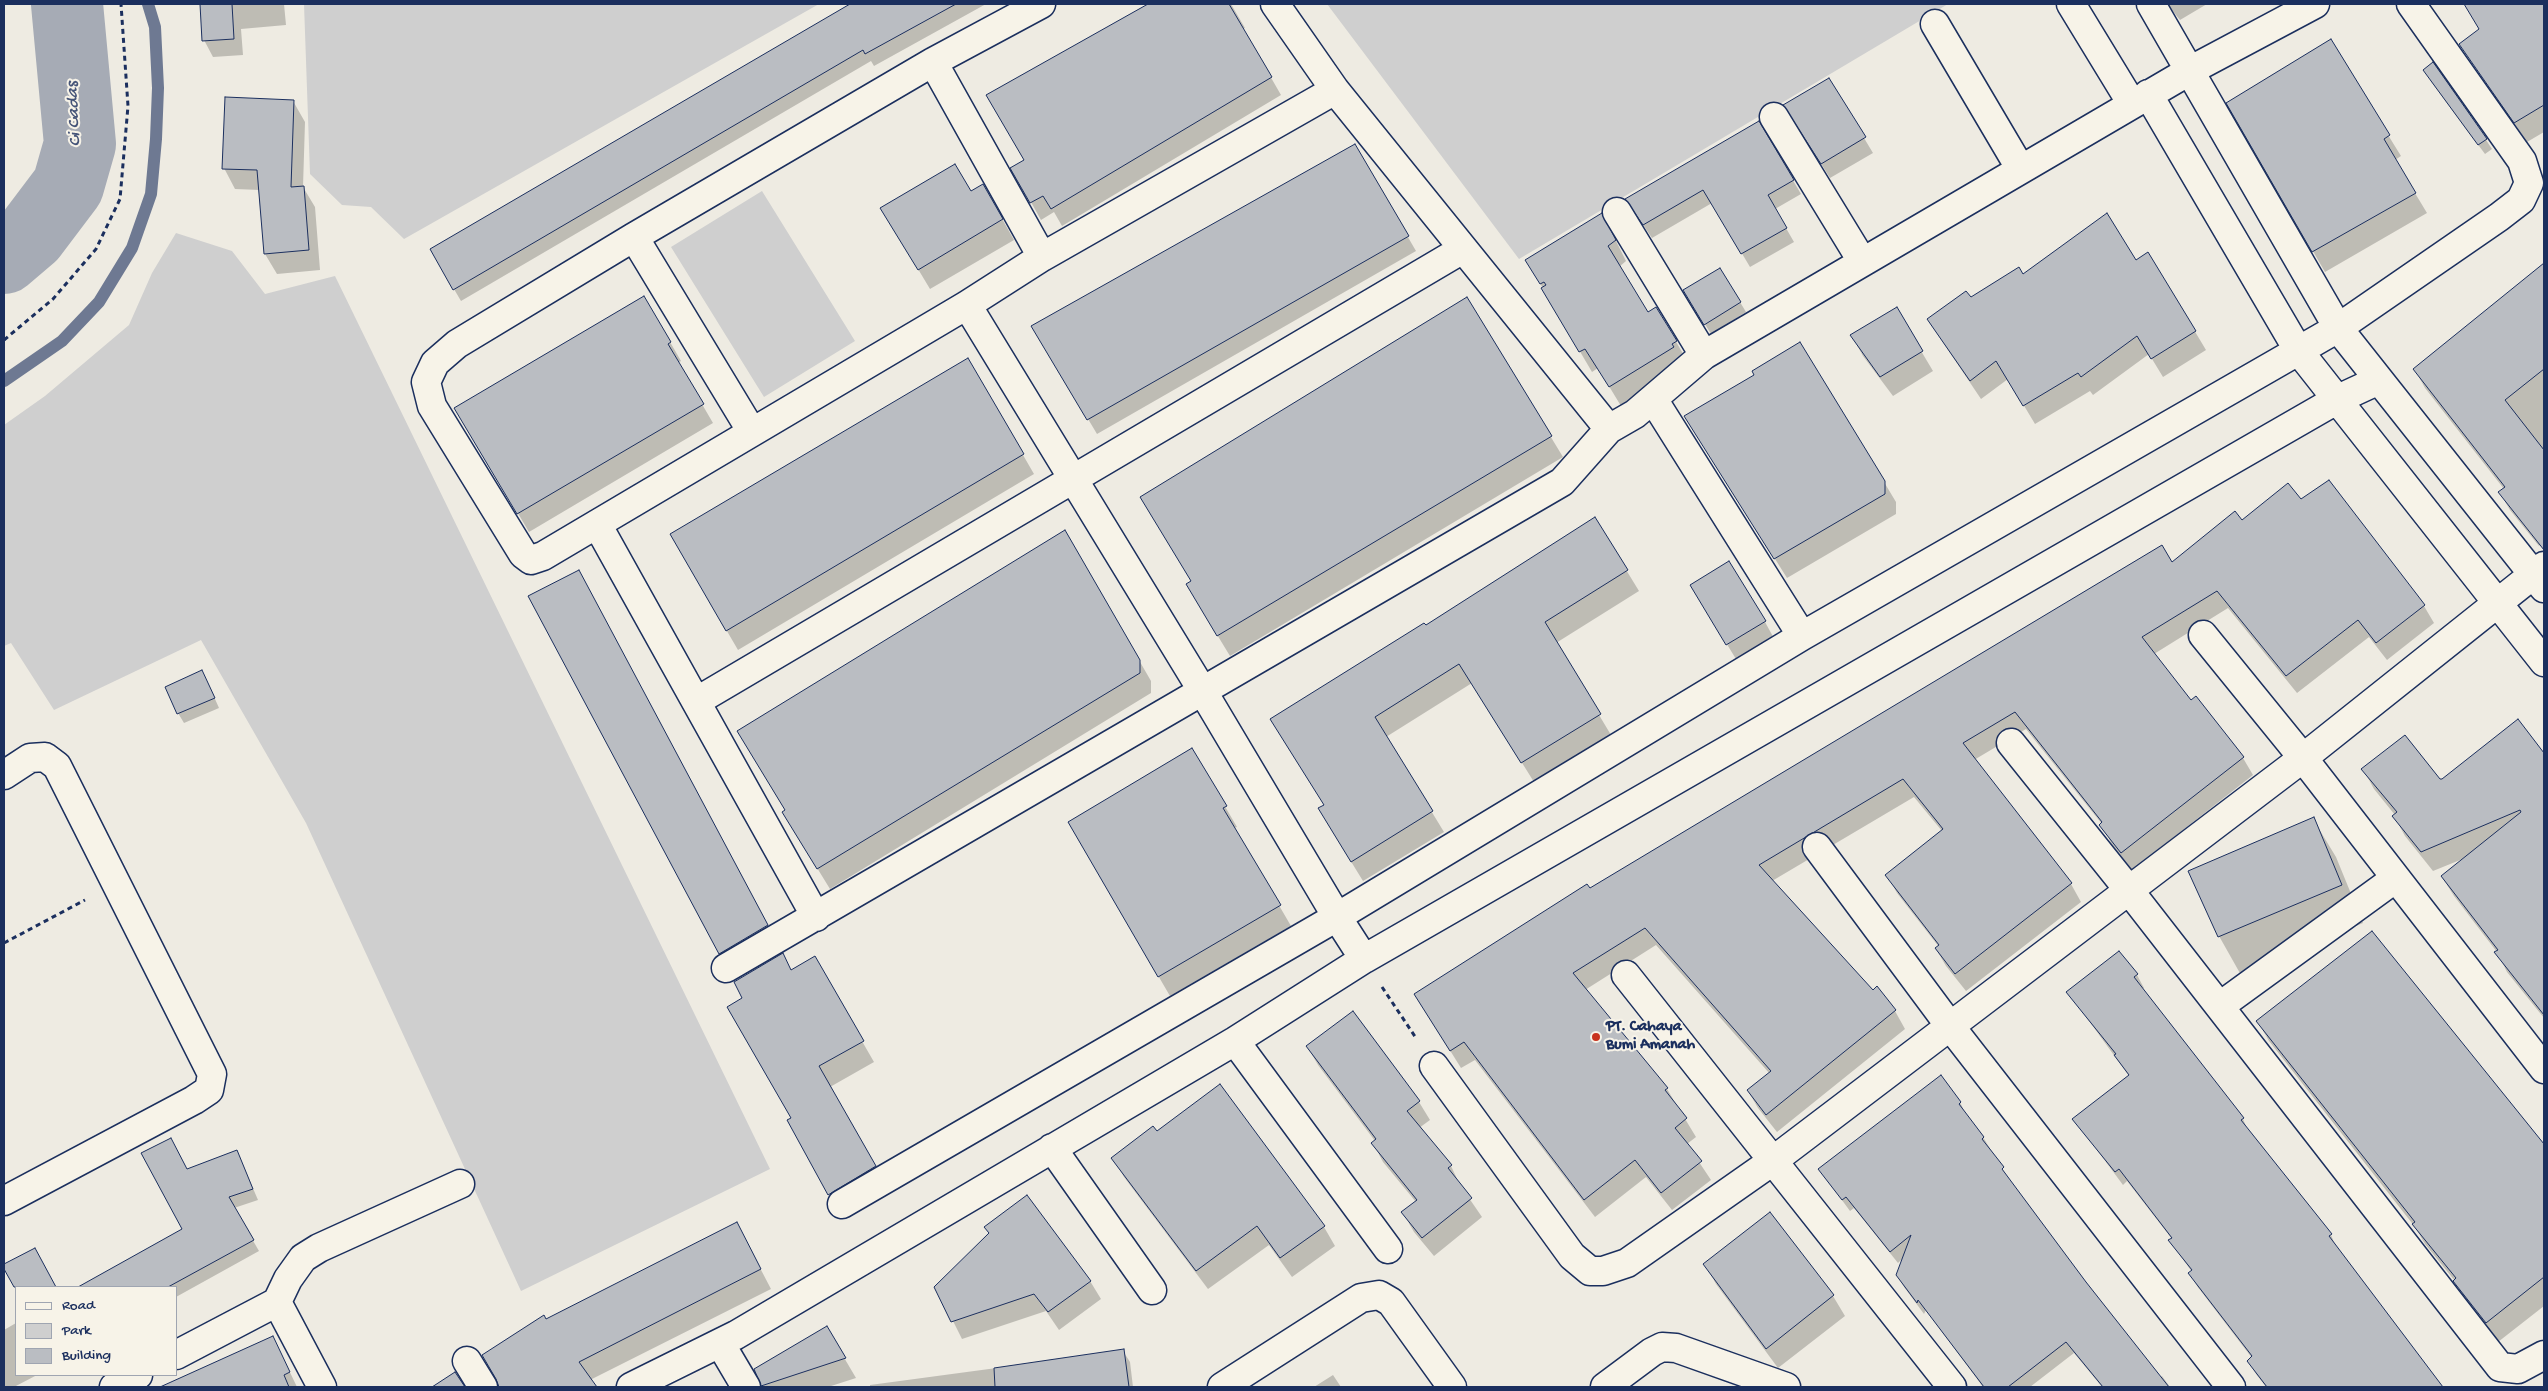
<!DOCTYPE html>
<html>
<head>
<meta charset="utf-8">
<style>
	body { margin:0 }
	#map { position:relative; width:2548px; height:1391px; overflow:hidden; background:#eeebe2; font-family:"Gochi Hand",sans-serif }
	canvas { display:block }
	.frame { position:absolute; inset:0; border:5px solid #1b2f5e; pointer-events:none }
	.legend { position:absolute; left:15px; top:1286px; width:162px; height:90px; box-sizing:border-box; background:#f7f3e8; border:1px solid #9fa5b1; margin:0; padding:6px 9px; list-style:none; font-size:15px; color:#1b2f5e }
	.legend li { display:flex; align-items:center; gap:10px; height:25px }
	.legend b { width:25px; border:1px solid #9fa5b1 }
</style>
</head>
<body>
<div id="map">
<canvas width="2548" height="1391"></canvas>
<div class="frame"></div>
<ul class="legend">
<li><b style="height:6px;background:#f7f3e8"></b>Road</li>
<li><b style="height:14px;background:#cfcfcf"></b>Park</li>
<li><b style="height:14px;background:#babdc2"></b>Building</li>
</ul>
</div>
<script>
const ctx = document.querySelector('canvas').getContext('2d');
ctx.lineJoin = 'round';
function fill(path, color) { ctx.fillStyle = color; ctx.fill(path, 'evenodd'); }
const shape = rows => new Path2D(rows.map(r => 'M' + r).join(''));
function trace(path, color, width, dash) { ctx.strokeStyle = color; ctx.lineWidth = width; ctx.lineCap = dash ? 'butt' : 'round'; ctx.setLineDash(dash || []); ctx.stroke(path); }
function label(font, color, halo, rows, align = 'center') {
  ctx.font = font + ' "Gochi Hand",sans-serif'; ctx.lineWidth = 4; ctx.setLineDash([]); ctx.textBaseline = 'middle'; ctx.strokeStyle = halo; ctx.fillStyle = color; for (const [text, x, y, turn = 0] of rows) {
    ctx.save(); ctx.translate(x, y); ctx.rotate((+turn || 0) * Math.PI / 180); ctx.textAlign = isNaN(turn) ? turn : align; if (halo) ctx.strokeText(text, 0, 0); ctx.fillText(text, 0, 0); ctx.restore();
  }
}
const green = shape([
	[304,4,819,4,404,239,371,207,342,205,310,174],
	[1327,4,1948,4,1519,259],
	[762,191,855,341,764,397,671,247],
	[176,233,232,251,265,294,335,276,770,1169,521,1291,306,823,201,640,54,710,11,643,4,646,4,425,45,396,129,325,152,273]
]);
const shadow = shape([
	[201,4,284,4,286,25,241,29,243,55,213,57,204,40],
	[862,4,986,4,874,66,871,61,461,301,431,250],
	[1152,4,1231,4,1245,28,1243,29,1281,95,1062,226,1054,212,1041,220,1012,168,1025,160,988,95],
	[2167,4,2207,4,2180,20],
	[2465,4,2539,4,2544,13,2544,44,2541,47,2544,52,2544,132,2527,142,2460,44,2480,30],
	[2330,41,2401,156,2395,160,2427,213,2325,272,2228,104],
	[2433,64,2486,140,2492,149,2485,154,2430,80],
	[293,101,305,122,303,187,315,207,320,270,277,274,265,254,260,190,235,189,224,168],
	[1794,120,1864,138,1873,153,1830,178],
	[1759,123,1801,194,1775,209,1794,242,1750,267,1712,203,1652,238,1635,213],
	[1355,146,1416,251,1097,434,1033,327],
	[983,185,1014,240,930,289,894,229],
	[1613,235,1626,261,1619,267,1647,314,1656,308,1688,362,1685,368,1621,406,1598,368,1592,372,1527,261],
	[2148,253,2206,350,2163,377,2149,354,2093,395,2090,391,2035,424,2008,379,1981,399,1928,320,2023,275,2136,262],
	[2532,275,2544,290,2544,541,2539,546,2510,510,2500,493,2504,489,2425,388,2415,370],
	[1685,291,1740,302,1746,312,1711,334],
	[644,297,681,361,678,363,713,423,529,532,456,408],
	[1467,299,1563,457,1230,656,1199,605],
	[1896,309,1933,371,1893,396,1863,356,1852,336],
	[968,360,1034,474,738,650,671,535],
	[1755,375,1884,482,1896,502,1896,514,1787,578,1698,436],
	[2301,501,2424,606,2434,623,2387,660,2369,637,2297,693,2228,608,2154,654,2191,702,2243,758,2253,775,2132,870,2111,843,2102,824,2026,729,1974,760,2071,884,2081,902,1966,991,1946,966,1936,949,1939,947,1897,893,1887,875,1942,831,1914,797,1772,881,1872,991,1877,988,1895,1011,1905,1029,1777,1132,1758,1108,1748,1091,1770,1074,1656,945,1585,990,1667,1089,1696,1137,1687,1144,1711,1180,1672,1210,1646,1177,1595,1217,1475,1060,1461,1068,1426,1012,1589,890,2171,563,2241,521],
	[1595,519,1639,591,1556,643,1611,735,1534,782,1472,683,1386,737,1444,832,1363,881,1331,829,1325,806,1425,627],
	[1065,532,1151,681,1151,693,830,889,795,832],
	[590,592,779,946,731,973,530,597],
	[1703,605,1765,622,1776,642,1739,664],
	[207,681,219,708,184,723,178,713],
	[2517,720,2544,754,2544,1018,2507,972,2497,952,2454,896,2442,877,2465,858,2433,871,2405,836,2394,816,2395,815,2374,789,2363,769,2442,780],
	[1192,750,1237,827,1234,828,1291,926,1170,996,1069,823],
	[2313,819,2336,857,2363,923,2241,975,2219,936],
	[2371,933,2544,1146,2544,1306,2498,1342,2466,1301,2455,1281,2425,1244,2415,1227,2269,1041,2258,1022],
	[814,958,874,1062,830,1087,886,1187,841,1214,788,1121,793,1118,744,998],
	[2137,975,2144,988,2142,989,2243,1119,2249,1133,2331,1235,2337,1249,2441,1387,2266,1387,2256,1374,2248,1361,2252,1358,2197,1286,2190,1273,2192,1272,2170,1241,2172,1239,2127,1181,2123,1185,2074,1119,2129,1076,2068,992],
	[1307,1046,1419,1102,1430,1120,1419,1128,1451,1166,1460,1185,1482,1217,1434,1256,1414,1232,1403,1213,1416,1202,1383,1162,1373,1143,1375,1141,1318,1065],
	[1960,1102,1966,1115,1983,1137,2009,1180,2085,1283,2160,1378,2162,1376,2170,1387,2102,1387,2074,1353,2030,1387,1983,1387,1926,1310,1924,1314,1904,1287,1897,1275,1903,1258,1898,1263,1854,1208,1850,1211,1819,1169],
	[1157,1133,1324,1227,1335,1246,1292,1277,1269,1245,1208,1289,1124,1177,1113,1158],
	[237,1151,258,1200,234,1208,259,1251,176,1297,176,1287,81,1287,183,1230,187,1170],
	[1770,1214,1833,1296,1845,1316,1778,1368,1716,1284,1705,1264],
	[737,1224,771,1289,590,1380,595,1387,503,1387,494,1374],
	[1090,1281,1101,1299,1059,1330,1046,1311,962,1339,936,1287],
	[16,1323,16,1375,37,1375,14,1387,4,1387,4,1330],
	[826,1327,856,1378,828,1387,764,1387,755,1370],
	[273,1337,297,1387,176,1387,209,1371],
	[1123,1351,1130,1362,1133,1387,870,1387,870,1385],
	[1333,1375,1341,1387,1314,1387]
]);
const stream = shape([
	[4,381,62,341,99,302,132,248,151,194,156,139,158,88,155,27,148,4]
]);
const river = shape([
	[4,258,31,235,68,186,80,144,67,4]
]);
const building = shape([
	[200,4,232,4,234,39,202,41,200,4],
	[850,4,956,4,865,54,863,50,453,290,430,249,850,4],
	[1148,4,1229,4,1272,77,1051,209,1043,196,1030,203,1010,168,1024,160,986,95,1148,4],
	[2464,4,2544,4,2544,105,2514,123,2459,44,2479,29,2464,4],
	[2331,39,2390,135,2384,139,2416,193,2312,252,2226,103,2331,39],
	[2433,62,2487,139,2478,145,2423,70,2433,62],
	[1829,78,1866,137,1821,164,1783,105,1829,78],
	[225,97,294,100,291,187,304,186,309,250,264,254,257,170,222,169,225,97],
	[1759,121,1794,180,1768,195,1787,228,1741,254,1703,190,1643,225,1625,199,1759,121],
	[1355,144,1409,236,1087,420,1031,326,1355,144],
	[955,164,971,191,983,184,1003,219,918,270,880,208,955,164],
	[1602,213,1616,240,1608,246,1648,312,1656,307,1677,341,1672,344,1674,347,1609,387,1585,349,1579,352,1541,288,1546,285,1544,282,1540,284,1525,260,1602,213],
	[2107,213,2136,260,2148,252,2196,331,2151,359,2137,336,2081,377,2078,373,2023,406,1996,361,1970,381,1927,319,1966,291,1971,297,2019,267,2023,274,2107,213],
	[2544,263,2544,369,2505,400,2544,450,2544,550,2498,492,2505,487,2413,369,2544,263],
	[1720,268,1741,302,1704,325,1683,290,1720,268],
	[644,296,671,342,668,344,704,404,517,514,454,408,644,296],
	[1467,297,1552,436,1217,636,1186,584,1191,581,1140,497,1467,297],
	[1897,307,1923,351,1880,377,1850,335,1897,307],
	[1800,342,1885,481,1885,494,1774,559,1684,416,1754,375,1752,371,1800,342],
	[968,358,1024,454,726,631,670,534,968,358],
	[2329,480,2425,605,2376,643,2358,620,2286,676,2217,591,2142,637,2191,700,2196,696,2244,757,2121,853,2099,825,2102,822,2015,712,1963,743,2072,883,1955,974,1935,948,1939,945,1885,875,1943,829,1903,779,1759,865,1873,990,1877,986,1896,1010,1766,1115,1747,1090,1771,1071,1645,928,1573,973,1668,1088,1665,1090,1687,1118,1675,1128,1702,1161,1661,1193,1635,1160,1584,1200,1464,1042,1450,1051,1414,994,1587,884,1590,888,2162,545,2172,562,2235,511,2242,520,2288,483,2301,499,2329,480],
	[1595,517,1628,570,1545,622,1601,714,1521,763,1459,664,1375,717,1433,811,1351,862,1318,808,1324,805,1270,719,1424,623,1426,625,1595,517],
	[1065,530,1140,660,1140,673,817,869,782,812,785,810,737,731,1065,530],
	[1729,561,1766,621,1726,645,1690,585,1729,561],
	[579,570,768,925,719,954,528,596,579,570],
	[202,670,215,698,177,714,165,687,202,670],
	[2518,719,2544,753,2544,1015,2494,952,2498,950,2441,876,2521,812,2520,810,2421,852,2392,816,2397,812,2361,769,2405,735,2440,779,2442,779,2518,719],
	[1192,748,1227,806,1223,808,1281,905,1158,977,1068,822,1192,748],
	[2314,817,2342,885,2218,937,2188,871,2314,817],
	[2372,931,2544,1144,2544,1277,2486,1323,2453,1281,2456,1278,2412,1224,2415,1222,2256,1021,2372,931],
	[2119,951,2138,974,2134,977,2244,1118,2241,1120,2332,1234,2329,1236,2443,1387,2267,1387,2247,1361,2252,1356,2188,1273,2192,1270,2168,1240,2172,1238,2119,1169,2115,1172,2072,1119,2129,1075,2114,1055,2116,1054,2066,992,2119,951],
	[783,953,791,970,815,956,864,1041,819,1066,876,1166,828,1195,787,1120,791,1118,727,1007,742,998,734,982,783,953],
	[1353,1011,1420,1101,1407,1111,1452,1165,1448,1168,1472,1198,1422,1238,1401,1212,1417,1200,1371,1143,1376,1139,1306,1046,1353,1011],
	[1941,1075,1961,1102,1959,1104,1984,1137,1982,1139,2004,1167,2002,1169,2086,1282,2169,1387,2103,1387,2066,1342,2008,1387,1984,1387,1918,1300,1917,1303,1896,1275,1911,1235,1890,1252,1846,1197,1842,1200,1818,1169,1941,1075],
	[1220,1084,1325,1226,1280,1258,1257,1226,1196,1271,1111,1158,1153,1126,1157,1131,1220,1084],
	[171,1138,187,1169,237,1150,253,1189,229,1197,254,1240,168,1287,78,1287,182,1229,141,1153,171,1138],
	[1027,1195,1091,1281,1048,1312,1034,1294,951,1322,934,1287,989,1233,984,1227,1027,1195],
	[1770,1212,1834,1295,1766,1349,1703,1264,1770,1212],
	[737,1222,761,1269,579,1362,597,1387,499,1387,496,1379,482,1355,544,1315,546,1319,737,1222],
	[35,1248,56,1287,14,1287,4,1269,4,1264,35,1248],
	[827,1326,846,1358,761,1386,754,1369,827,1326],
	[273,1336,290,1372,284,1375,289,1387,160,1387,273,1336],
	[1124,1349,1129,1387,995,1387,994,1368,1124,1349],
	[455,1372,465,1387,432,1387,455,1372]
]);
const path = shape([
	[4,340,53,299,96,249,120,199,128,106,121,4],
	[4,943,85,900],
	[1382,987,1416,1038]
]);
const street = shape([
	[1041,4,933,62,634,237,457,344,435,363,426,382,432,406,523,554,531,560,543,556,967,305,1042,257,1335,90],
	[1275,4,1335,90,1609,429],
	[2071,4,2132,104],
	[2151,4,2338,328,2499,217,2521,200,2529,183,2522,161,2411,4],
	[1935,24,2020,168],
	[933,62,1042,257],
	[2148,94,2298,350,2544,662],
	[1774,117,1862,261],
	[1617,212,1704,355],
	[634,237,752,432],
	[967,305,1202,690,1337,917,1364,959],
	[1653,399,1802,636],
	[597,524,816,917],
	[2203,635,2303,758,2544,1069],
	[697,701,1463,249],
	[2011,743,2128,889,2500,1367,2518,1369,2544,1355],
	[4,775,30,758,45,757,57,766,212,1074,209,1090,194,1100,4,1201],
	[1817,847,1950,1026,2231,1387],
	[726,968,1562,482,1609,429,1635,414,1704,355,2191,70,2315,4],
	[1626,975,1952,1387],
	[2220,1006,2396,878],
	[1235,1041,1388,1249],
	[1434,1066,1572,1256,1590,1271,1603,1271,1627,1263,1774,1160,2303,758,2544,566],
	[1052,1148,1152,1290],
	[842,1204,1337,917,1802,636,2338,328,2544,588],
	[277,1302,322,1387],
	[720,1343,746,1387],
	[176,1355,277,1302,288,1279,303,1258,319,1248,460,1184],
	[467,1361,483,1387],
	[114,1387,138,1375],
	[631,1387,736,1335,1235,1041,1364,959,2338,399,2379,380],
	[1222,1387,1361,1298,1379,1295,1391,1302,1452,1387],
	[1605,1387,1652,1352,1662,1347,1676,1348,1786,1387]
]);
const markers = [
	[1596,1037,5,"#c8321e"]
];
const poiNames = [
	["PT. Cahaya",1606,1028],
	["Bumi Amanah",1606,1046]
];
const waterNames = [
	["Ci Cadas",75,114,-93]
];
fill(green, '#cfcfcf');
fill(shadow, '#0003');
trace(stream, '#6e7992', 12);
trace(river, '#a6abb5', 72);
fill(building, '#babdc2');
trace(building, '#1b2f5e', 1);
trace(street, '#1b2f5e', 31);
trace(path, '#1b2f5e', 3, [5, 4]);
trace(street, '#f7f3e8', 28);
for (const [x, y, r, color] of markers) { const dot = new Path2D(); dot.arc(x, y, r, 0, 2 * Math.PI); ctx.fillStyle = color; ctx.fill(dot); trace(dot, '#f7f3e8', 2); }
label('bold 16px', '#1b2f5e', '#f7f3e8', poiNames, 'left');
label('italic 18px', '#455478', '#f7f3e8', waterNames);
</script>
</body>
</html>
